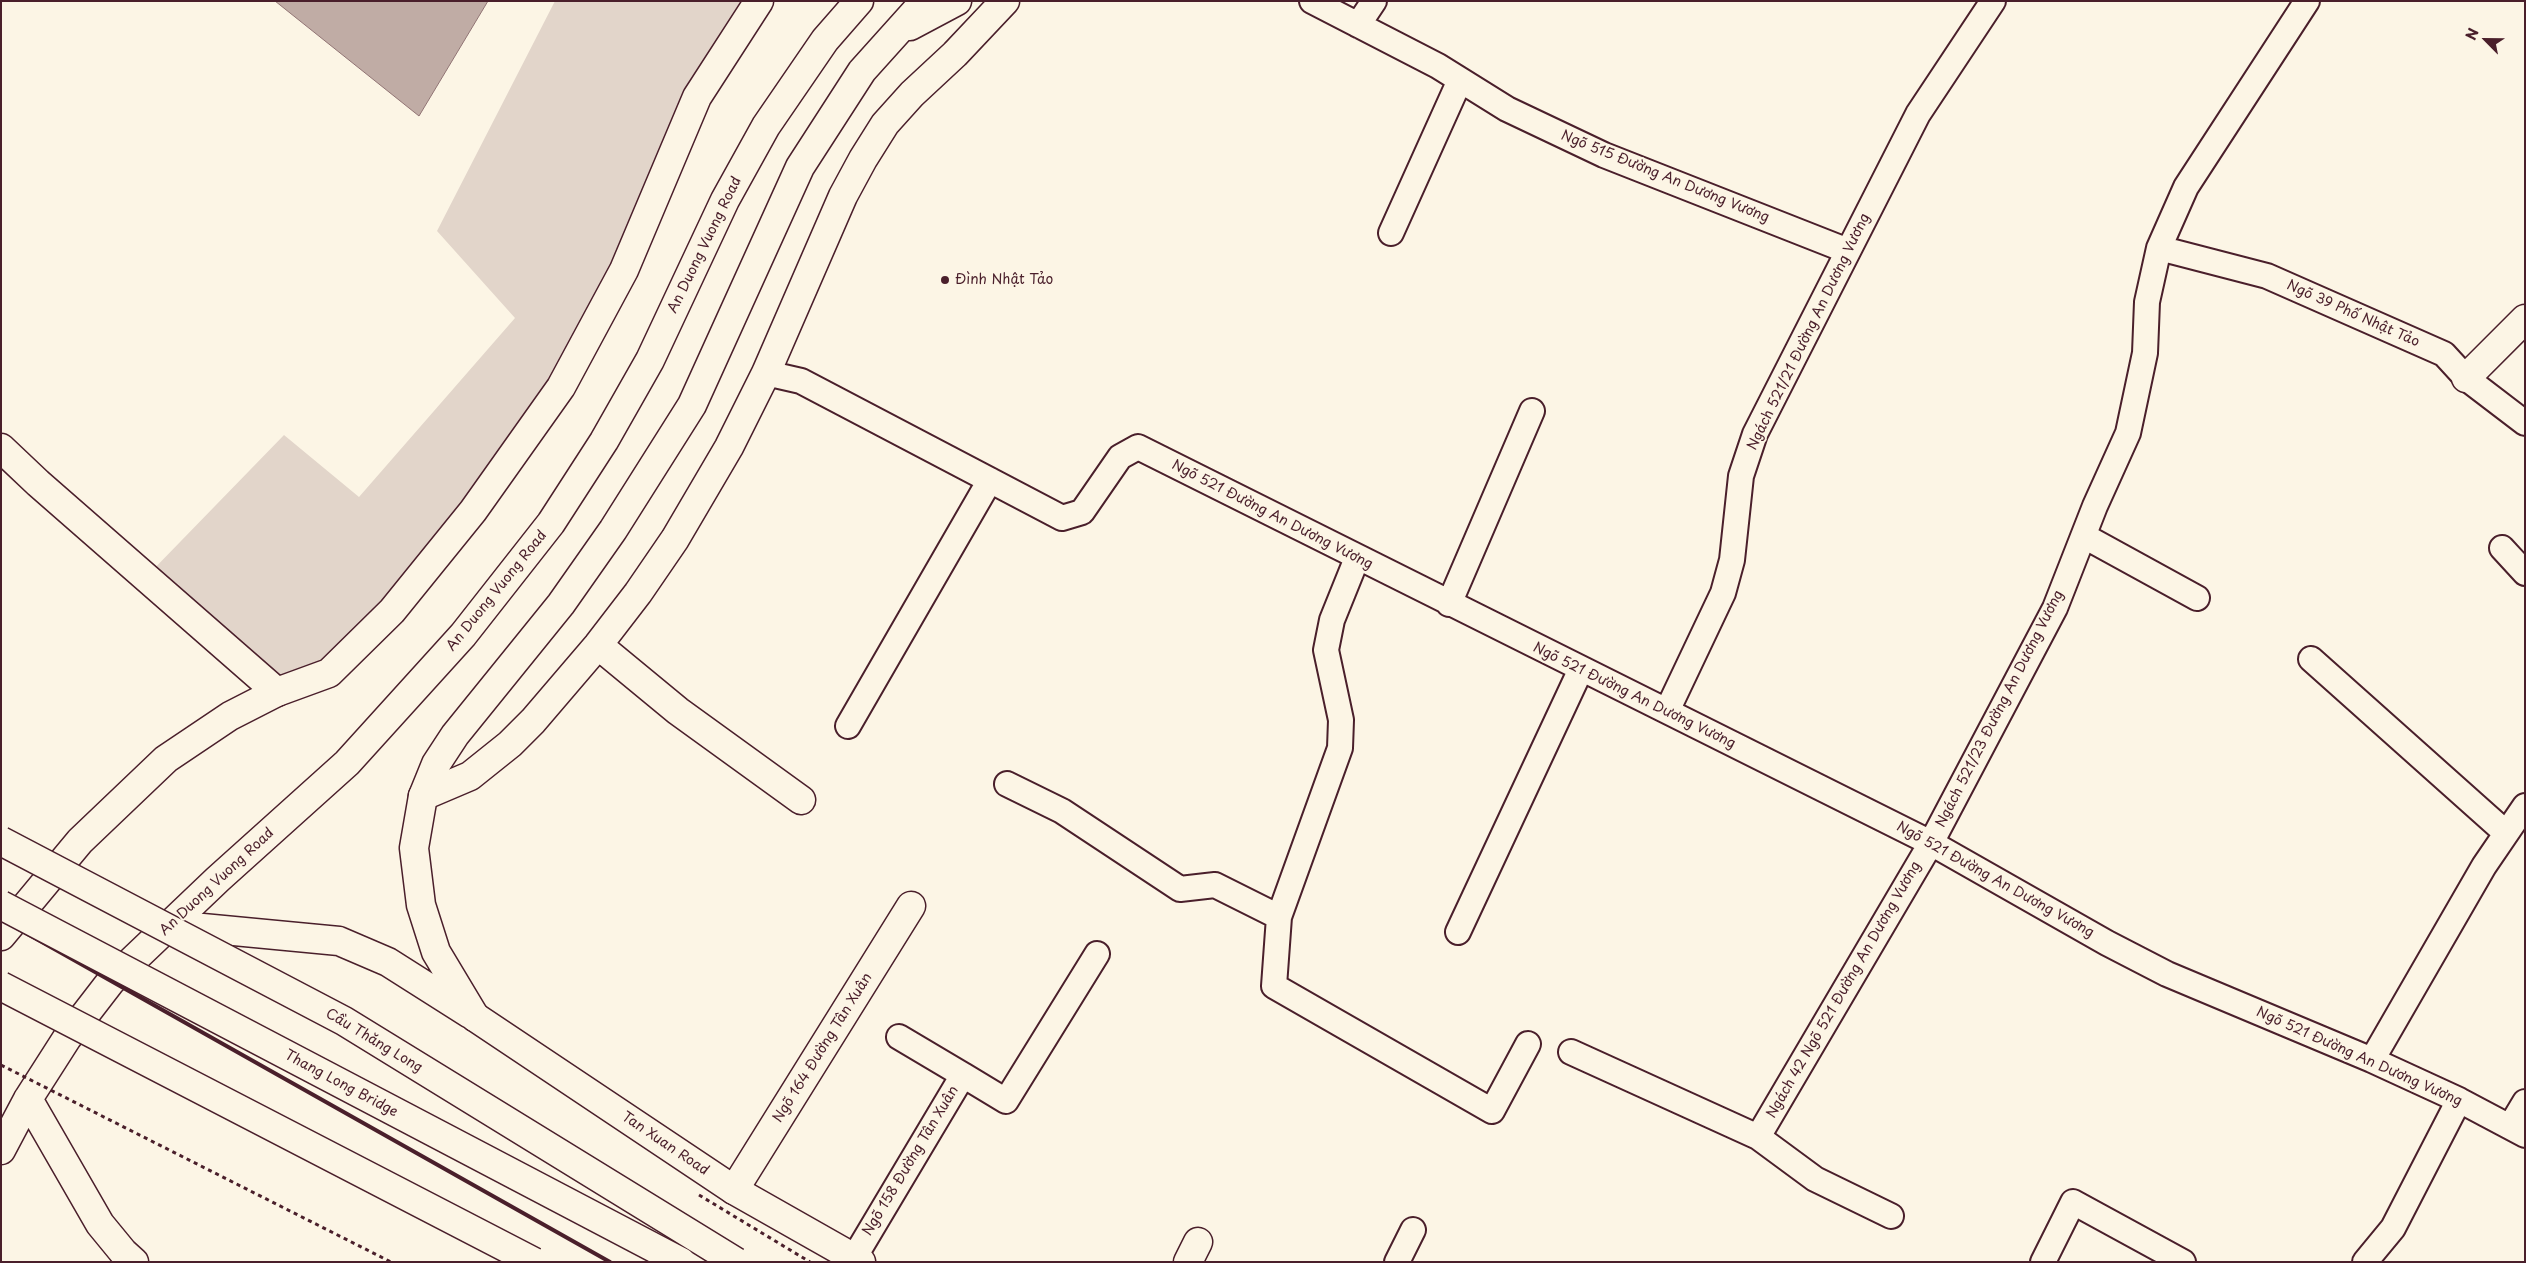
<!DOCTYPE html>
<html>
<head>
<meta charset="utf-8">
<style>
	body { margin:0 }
	#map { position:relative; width:2526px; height:1263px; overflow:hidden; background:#fcf5e5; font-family:"Playpen Sans",sans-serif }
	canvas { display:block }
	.frame { position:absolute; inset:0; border:2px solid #4a1f2b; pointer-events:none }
	.north { position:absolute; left:2461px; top:15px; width:50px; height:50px; -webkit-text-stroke:4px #fcf5e5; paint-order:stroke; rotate:293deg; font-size:14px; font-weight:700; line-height:20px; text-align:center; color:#4a1f2b }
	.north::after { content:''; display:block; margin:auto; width:18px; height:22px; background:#4a1f2b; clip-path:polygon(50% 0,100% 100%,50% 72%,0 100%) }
</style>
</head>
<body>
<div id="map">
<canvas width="2526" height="1263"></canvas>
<div class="frame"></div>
<div class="north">N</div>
</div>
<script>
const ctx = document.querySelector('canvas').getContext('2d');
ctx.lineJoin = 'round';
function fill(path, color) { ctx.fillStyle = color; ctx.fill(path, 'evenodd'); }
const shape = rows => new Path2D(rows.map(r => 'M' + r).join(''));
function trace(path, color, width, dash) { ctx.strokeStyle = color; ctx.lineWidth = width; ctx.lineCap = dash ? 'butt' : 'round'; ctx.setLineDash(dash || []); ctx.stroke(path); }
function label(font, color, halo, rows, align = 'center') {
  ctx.font = font + ' "Playpen Sans",sans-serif'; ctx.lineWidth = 4; ctx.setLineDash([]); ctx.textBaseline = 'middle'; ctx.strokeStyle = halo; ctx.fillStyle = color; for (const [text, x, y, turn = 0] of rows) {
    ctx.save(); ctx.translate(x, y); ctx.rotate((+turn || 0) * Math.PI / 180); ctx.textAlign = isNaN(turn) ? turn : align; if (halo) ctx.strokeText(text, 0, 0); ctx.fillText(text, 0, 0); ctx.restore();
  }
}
const green = shape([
	[555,1,760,1,561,387,329,673,277,692,146,577,284,435,359,497,515,318,437,231]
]);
const water = shape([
	[275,1,488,1,419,116,275,1]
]);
const service = shape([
	[1312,1,1438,66,1507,109,1604,155,1848,251],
	[1358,25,1374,1],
	[1391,233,1460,80],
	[2159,248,2267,276,2444,354,2466,378,2525,423],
	[766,373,801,381,1062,518,1082,512,1120,457,1138,447,1931,843,2107,943,2167,974,2372,1060,2459,1100,2525,1135],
	[2084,536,2197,598],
	[2502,548,2525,573],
	[1357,558,1332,620,1326,650,1341,720,1340,748,1279,917,1274,986,1492,1111,1528,1044],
	[1449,604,1532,411],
	[2311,659,2506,833],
	[1667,711,1723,593,1732,560,1741,476,1755,434,1918,114,1993,1],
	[848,726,990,480],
	[1007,784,1062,811,1180,889,1215,885,1279,917],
	[1458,932,1581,669],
	[899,1037,963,1075],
	[1571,1052,1758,1137,1815,1179,1891,1216],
	[2372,1060,2484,866,2525,806],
	[2510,1127,2525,1102],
	[1758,1137,1931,843,2055,608,2095,506,2128,433,2145,353,2147,302,2159,248,2186,187,2307,1],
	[854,1258,963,1075,1006,1101,1097,954],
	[1397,1262,1413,1230],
	[2043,1262,2073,1202,2183,1262],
	[2365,1262,2393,1228,2459,1100]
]);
const minor = shape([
	[2466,378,2525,319],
	[1,448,38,483,277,692],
	[598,645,678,711,801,800],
	[423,796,470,776,510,744,533,721,598,645,638,593,675,539,729,447,766,373,843,196,863,159,885,124,912,94,955,54,1005,1],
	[734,1190,911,906],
	[1188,1262,1198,1242]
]);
const tertiary = shape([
	[1,936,80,841,166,759,230,716,277,692,329,673,392,611,473,511,561,387,624,270,697,97,759,1]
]);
const secondary = shape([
	[475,1017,734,1190,861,1262]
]);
const primary = shape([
	[910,26,957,1],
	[171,925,339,941,388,962,470,1014],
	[475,1017,436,952,421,905,414,848,423,796,436,764,455,735,561,604,613,530,692,405,800,167,862,71,925,1],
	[28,1099,100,1224,123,1252,134,1262],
	[1,1150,28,1099,67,1038,111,981,218,879,347,763,463,635,551,523,604,441,650,360,725,200,766,126,825,40,859,1]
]);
const rail = shape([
	[1,919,610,1262]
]);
const pathBridge = shape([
	[1,1065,391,1262],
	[699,1195,810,1262]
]);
const secondaryBridge = shape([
	[1,841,344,1021,736,1262],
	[1,986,534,1262]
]);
const trunkBridge = shape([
	[1,905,681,1262]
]);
const markers = [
	[945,280,5,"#4a1f2b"]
];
const streetNames = [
	["Ngõ 515 Đường An Dương Vương",1665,177,22],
	["An Duong Vuong Road",705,245,-64],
	["Ngõ 39 Phố Nhật Tảo",2353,314,24],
	["Ngách 521/21 Đường An Dương Vương",1809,332,-64],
	["Ngõ 521 Đường An Dương Vương",1272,515,27],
	["An Duong Vuong Road",497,591,-51],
	["Ngõ 521 Đường An Dương Vương",1634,696,26],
	["Ngách 521/23 Đường An Dương Vương",2000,709,-63],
	["Ngõ 521 Đường An Dương Vương",1995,880,29],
	["An Duong Vuong Road",217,882,-43],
	["Ngách 42 Ngõ 521 Đường An Dương Vương",1844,990,-60],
	["Cầu Thăng Long",374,1041,31],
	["Ngõ 164 Đường Tân Xuân",823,1048,-58],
	["Ngõ 521 Đường An Dương Vương",2359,1057,24],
	["Thang Long Bridge",341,1084,28],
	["Tan Xuan Road",665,1144,34],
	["Ngõ 158 Đường Tân Xuân",911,1161,-59]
];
const poiNames = [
	["Đình Nhật Tảo",955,280]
];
fill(green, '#e2d5ca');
fill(water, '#c0aca5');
trace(water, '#917474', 1);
trace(service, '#4a1f2b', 28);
trace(minor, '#4a1f2b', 31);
trace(tertiary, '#4a1f2b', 31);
trace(secondary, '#4a1f2b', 31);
trace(primary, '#4a1f2b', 31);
trace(service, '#fcf5e5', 24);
trace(minor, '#fcf5e5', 28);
trace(tertiary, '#fcf5e5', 28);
trace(secondary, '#fcf5e5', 28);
trace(primary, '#fcf5e5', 28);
trace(rail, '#4a1f2b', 4);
trace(secondaryBridge, '#4a1f2b', 31, []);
trace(trunkBridge, '#4a1f2b', 31, []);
trace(pathBridge, '#4a1f2b', 3, [4, 4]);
trace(secondaryBridge, '#fcf5e5', 28);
trace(trunkBridge, '#fcf5e5', 28);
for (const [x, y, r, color] of markers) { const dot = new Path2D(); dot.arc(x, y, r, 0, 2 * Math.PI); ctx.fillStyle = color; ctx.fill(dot); trace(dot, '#fcf5e5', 2); }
label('14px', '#4a1f2b', '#fcf5e5', streetNames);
label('14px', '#4a1f2b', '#fcf5e5', poiNames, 'left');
</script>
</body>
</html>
